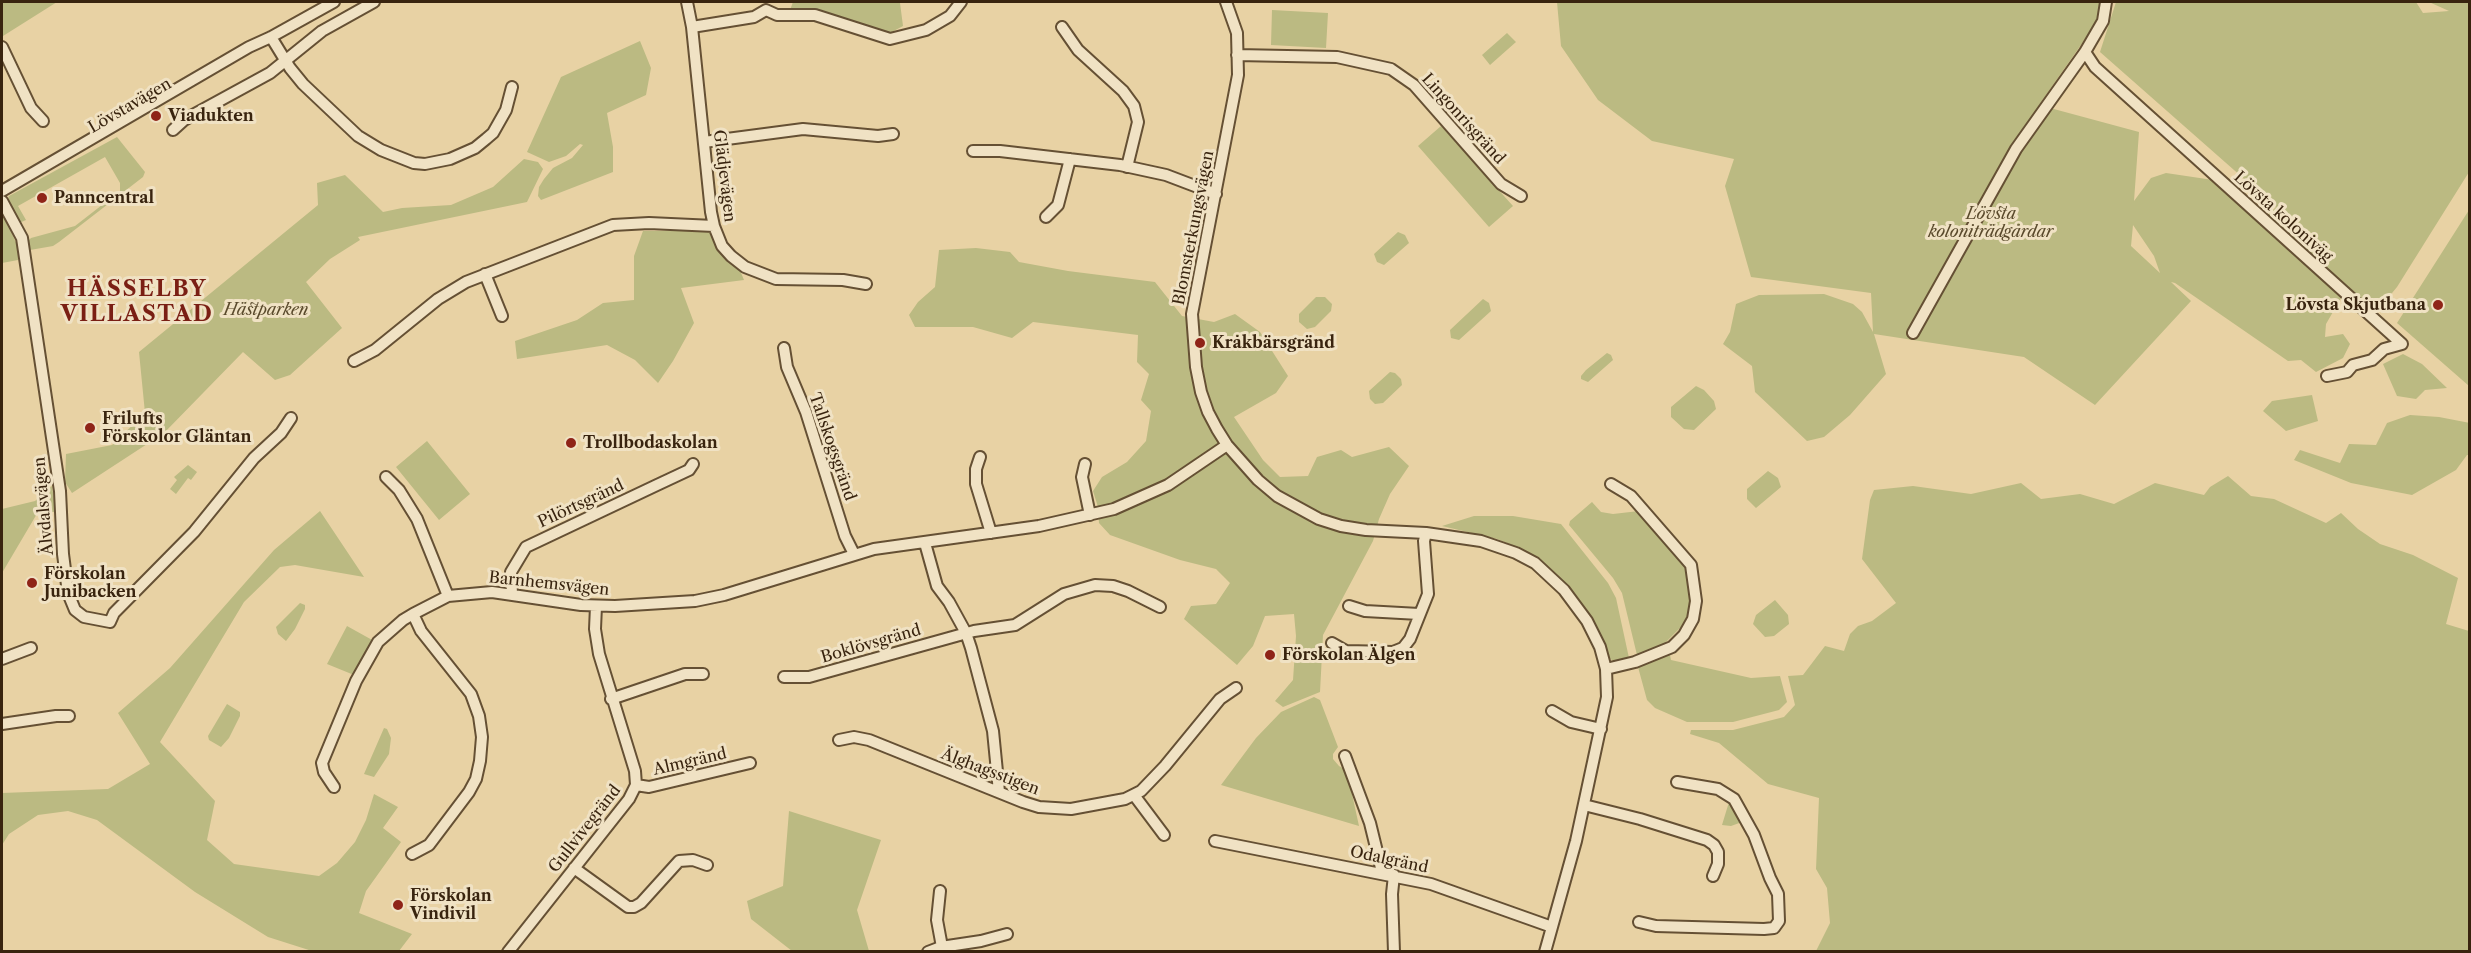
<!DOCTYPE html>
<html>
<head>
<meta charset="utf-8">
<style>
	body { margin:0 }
	#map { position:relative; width:2471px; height:953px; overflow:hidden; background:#e8d2a4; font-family:"Libre Caslon Text",serif }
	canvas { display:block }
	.frame { position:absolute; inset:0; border:3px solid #39240f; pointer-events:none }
</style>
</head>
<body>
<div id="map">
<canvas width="2471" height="953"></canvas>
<div class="frame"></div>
</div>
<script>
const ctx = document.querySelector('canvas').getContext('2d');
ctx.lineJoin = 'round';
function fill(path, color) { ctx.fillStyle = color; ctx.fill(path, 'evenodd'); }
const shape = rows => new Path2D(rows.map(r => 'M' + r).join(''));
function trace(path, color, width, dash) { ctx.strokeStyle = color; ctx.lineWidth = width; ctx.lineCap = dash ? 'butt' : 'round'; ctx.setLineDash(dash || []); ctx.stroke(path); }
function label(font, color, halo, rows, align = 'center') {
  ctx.font = font + ' "Libre Caslon Text",serif'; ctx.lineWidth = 6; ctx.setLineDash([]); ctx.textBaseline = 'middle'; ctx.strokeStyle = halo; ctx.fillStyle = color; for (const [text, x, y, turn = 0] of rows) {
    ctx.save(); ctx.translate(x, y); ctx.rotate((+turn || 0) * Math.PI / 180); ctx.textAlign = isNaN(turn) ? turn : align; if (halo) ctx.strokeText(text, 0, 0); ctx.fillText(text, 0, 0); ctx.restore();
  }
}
const green = shape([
	[2,2,57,2,3,36],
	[793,2,903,2,900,3,903,26,890,33,790,10],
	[1557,2,2101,2,2097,22,2039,105,2139,132,2134,201,2151,178,2166,173,2213,180,2287,243,2329,272,2268,215,2276,207,2100,52,2116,2,2416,2,2423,13,2449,11,2429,2,2469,2,2469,172,2397,287,2383,304,2373,310,2341,282,2341,298,2326,324,2325,337,2343,334,2350,344,2343,358,2316,372,2301,360,2288,361,2175,283,2171,282,2191,301,2095,405,2024,357,1874,334,1886,374,1850,415,1824,437,1807,441,1755,392,1752,366,1723,344,1730,332,1736,304,1759,295,1824,294,1853,304,1862,312,1873,332,1871,293,1751,277,1725,186,1734,159,1652,141,1598,100,1561,46],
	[2133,225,2154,256,2160,273,2131,246],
	[1272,10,1328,13,1326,48,1271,45],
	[1507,33,1516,42,1490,65,1482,55],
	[640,41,651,68,646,95,607,113,613,147,613,172,541,200,538,196,539,187,544,179,553,168,572,158,583,145,580,144,566,156,549,162,527,152,561,77],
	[1441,126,1513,206,1489,227,1418,146],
	[117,137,145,172,143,177,59,242,53,246,30,250,28,241,31,238,75,226,120,191,120,183,105,157,18,206,26,220,19,223,7,201,9,196],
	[524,159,538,162,543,169,527,202,358,237,360,240,330,259,306,282,342,328,290,375,275,380,243,352,164,433,72,493,65,482,66,454,112,445,145,413,139,352,318,205,317,183,345,175,383,212,402,208,451,205,493,187],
	[2469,210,2469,386,2397,323],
	[2,212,18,247,18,260,2,263],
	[643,231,710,231,715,243,739,268,744,280,681,288,694,323,673,361,658,383,635,360,607,345,517,359,515,341,577,320,603,303,634,300,634,256],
	[1398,232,1405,235,1409,243,1384,265,1377,262,1374,254],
	[976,248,1010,252,1019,262,1068,271,1155,282,1182,316,1214,322,1235,314,1260,332,1288,376,1276,393,1234,417,1263,460,1280,477,1308,476,1317,457,1341,450,1352,457,1389,447,1409,466,1390,494,1379,519,1373,541,1323,635,1320,692,1283,707,1275,701,1293,680,1296,636,1294,614,1265,616,1253,646,1237,665,1184,619,1191,606,1216,604,1230,583,1216,569,1180,560,1110,535,1099,523,1098,507,1093,491,1102,477,1127,462,1146,441,1151,411,1141,400,1149,374,1137,362,1138,335,1033,322,1012,338,973,327,915,327,909,315,918,302,935,287,939,250],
	[1316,297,1325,297,1332,304,1331,311,1315,327,1307,329,1299,322,1299,314],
	[1483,299,1489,303,1491,311,1459,340,1451,338,1450,330],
	[1607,353,1611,355,1613,360,1588,382,1581,379,1581,376,1586,370],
	[2403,354,2422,364,2447,388,2425,390,2416,399,2397,396,2383,364],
	[1390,372,1395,373,1401,379,1402,385,1383,403,1375,404,1370,399,1369,391],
	[1696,386,1704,390,1714,401,1716,409,1694,430,1684,429,1671,417,1671,407],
	[2312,395,2318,421,2286,431,2263,411,2272,401],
	[2410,415,2439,417,2470,423,2469,455,2467,455,2456,470,2412,495,2351,483,2294,460,2300,450,2340,463,2349,444,2376,445,2387,423],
	[427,441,470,494,439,520,396,467],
	[188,465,197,472,191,480,188,478,176,494,170,489,177,480,174,477],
	[1768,471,1778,478,1781,487,1756,508,1747,499,1747,489],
	[2228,476,2251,496,2274,499,2326,523,2341,513,2358,529,2380,544,2413,555,2458,578,2446,624,2469,631,2469,951,1816,951,1830,923,1827,888,1816,869,1819,798,1768,784,1719,743,1690,734,1691,730,1733,730,1784,717,1795,705,1788,676,1803,675,1825,646,1844,651,1850,634,1858,626,1872,621,1896,603,1862,559,1870,500,1874,490,1913,486,1971,494,2021,483,2041,499,2080,494,2114,504,2155,483,2204,495,2210,487],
	[52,486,56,512,38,512,2,573,2,509,35,501],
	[1592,502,1601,512,1613,514,1639,511,1682,560,1688,571,1690,602,1688,614,1681,627,1665,643,1637,655,1622,593,1613,578,1569,525,1570,521],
	[320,511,364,577,295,565,280,567,244,602,160,742,215,801,207,840,234,864,319,876,337,863,355,842,366,820,374,794,398,807,383,828,401,842,366,891,359,913,412,934,399,951,312,951,268,937,195,892,97,820,68,811,38,815,9,834,2,845,2,793,108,789,150,764,118,713,170,668,274,550],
	[1474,516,1513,516,1561,524,1608,583,1616,598,1629,658,1614,661,1608,658,1586,610,1567,587,1540,561,1522,549,1497,539,1442,526],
	[1775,600,1788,615,1789,624,1774,636,1765,637,1753,624,1756,615],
	[300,603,305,605,305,609,295,629,286,641,278,634,276,627],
	[347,626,374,641,354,675,327,664],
	[1670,655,1671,660,1751,678,1780,676,1787,702,1779,710,1733,722,1687,722,1655,708,1647,700,1638,667],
	[1314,697,1320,700,1338,747,1333,754,1333,759,1339,766,1347,771,1359,826,1221,785,1256,738,1281,712],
	[227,704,240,712,240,716,229,738,221,747,209,740,208,736],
	[384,728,387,729,391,738,389,754,374,777,364,774],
	[1733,801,1742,822,1731,826,1722,825,1729,802],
	[789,811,881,840,857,910,869,951,792,951,751,919,747,901,783,886]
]);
const street = shape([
	[687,2,692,27,711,212,714,226,722,246,731,256,745,267,776,279,843,280,866,284],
	[1226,2,1237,33,1238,75,1192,314,1196,367,1201,392,1208,412,1217,429,1227,445,1258,480,1277,496,1319,519,1341,526,1366,530,1426,533,1481,541,1516,553,1535,563,1564,590,1587,621,1600,647,1606,669,1607,697,1576,841,1545,952],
	[692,27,754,17,766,10,777,15,815,15,890,39,926,30,950,16,961,2],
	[1062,27,1078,50,1123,91,1134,106,1138,122,1127,167],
	[271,37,290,68,303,84,358,136,381,150,414,163,425,164,450,159,475,148,486,139,493,133,506,110,512,87],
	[2,47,31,108,43,121],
	[2085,52,2095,67,2402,344,2384,349,2372,360,2353,365,2347,372,2327,376],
	[1237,55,1337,57,1391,69,1414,85,1501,184,1521,196],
	[173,130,184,120,270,73,322,31,374,2],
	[704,142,803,129,878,136,893,134],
	[973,151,1000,151,1120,165,1166,175,1216,194],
	[2,191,249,47,271,37,334,2],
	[2,201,22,238,60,491,63,554,68,593,75,610,84,617,110,622,114,613,194,532,254,458,281,433,291,418],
	[1046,217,1058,205,1070,159],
	[485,274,502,316],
	[1913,333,2016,149,2085,52,2103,21,2106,2],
	[784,348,787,367,806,412,845,536,854,554],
	[354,361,375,350,438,299,466,282,613,225,649,223,714,226],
	[980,457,976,469,976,484,991,533],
	[1085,464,1082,477,1090,515],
	[386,477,399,490,417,519,448,596,492,592,581,605,615,606,695,601,724,595,874,549,1039,526,1114,509,1168,485,1227,445],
	[925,543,937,586,949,602,966,633,971,648,993,731,999,792],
	[512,594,511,572,526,547,657,485,689,470,693,464],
	[1349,606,1365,611,1419,614],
	[1332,643,1346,651,1393,652,1403,648,1410,639,1428,594,1424,541,1426,533],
	[2,659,31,648],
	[1606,669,1635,662,1672,647,1684,635,1693,619,1696,601,1691,565,1631,496,1611,484],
	[784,677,809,677,974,631,1015,625,1064,594,1095,585,1113,586,1128,591,1160,607],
	[611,699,685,674,703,674],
	[1552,711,1571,722,1601,729],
	[2,724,56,716,69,716],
	[839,740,854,737,869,740,1023,802,1039,807,1071,809,1125,799,1141,791,1165,766,1220,699,1236,688],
	[1345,756,1370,823,1382,872],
	[636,785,649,787,750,763],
	[334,787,324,772,322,763,356,681,378,642,403,620,413,614],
	[1134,795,1164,835],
	[1584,805,1640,819,1707,840,1714,845,1718,852,1718,864,1713,876],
	[1215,841,1431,884,1552,927],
	[412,854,429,845,469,792,476,779,480,761,482,737,479,716,471,694,421,631,413,614,448,596],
	[574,868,628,907,634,907,641,903,679,861,693,860,707,865],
	[940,891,937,920,942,947],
	[1639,922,1656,926,1764,929,1774,928,1779,921,1778,894,1770,878,1754,835,1734,799,1718,789,1677,782],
	[508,952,629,799,636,785,635,771,599,654,595,629,596,606],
	[928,952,941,947,981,941,1007,934],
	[1394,952,1392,894,1394,875]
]);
const markers = [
	[156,116,6,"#8f2418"],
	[42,198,6,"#8f2418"],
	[2438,305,6,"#8f2418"],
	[1200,343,6,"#8f2418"],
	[90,428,6,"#8f2418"],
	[571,443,6,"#8f2418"],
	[32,583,6,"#8f2418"],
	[1270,655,6,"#8f2418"],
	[398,905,6,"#8f2418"]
];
const streetNames = [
	["Lövstavägen",130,106,-30],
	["Lingonrisgränd",1463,119,48],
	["Glädjevägen",724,176,83],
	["Lövsta koloniväg",2283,217,42],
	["Blomsterkungsvägen",1194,228,-79],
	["Tallskogsgränd",832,447,71],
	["Pilörtsgränd",581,504,-25],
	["Älvdalsvägen",44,506,-95],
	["Barnhemsvägen",549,584,6],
	["Boklövsgränd",871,644,-16],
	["Almgränd",690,762,-13],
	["Älghagsstigen",990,772,21],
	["Gullvivegränd",585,829,-52],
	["Odalgränd",1389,860,12]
];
const poiNames = [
	["Viadukten",168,116],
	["Panncentral",54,198],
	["Lövsta Skjutbana",2426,305,"right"],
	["Kråkbärsgränd",1212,343],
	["Frilufts",102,419],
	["Förskolor Gläntan",102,437],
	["Trollbodaskolan",583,443],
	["Förskolan",44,574],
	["Junibacken",44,592],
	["Förskolan Älgen",1282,655],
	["Förskolan",410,896],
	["Vindivil",410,914]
];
const parkNames = [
	["Lövsta",1991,214],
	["koloniträdgårdar",1991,232],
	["Hästparken",266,310]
];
const districtNames = [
	["HÄSSELBY",137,290],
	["VILLASTAD",137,315]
];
fill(green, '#bbba82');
trace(street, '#655034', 14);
trace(street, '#f0e2c4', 10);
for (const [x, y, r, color] of markers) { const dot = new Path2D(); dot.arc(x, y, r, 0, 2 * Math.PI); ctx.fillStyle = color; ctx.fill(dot); trace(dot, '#f0e2c4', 2); }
label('16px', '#39240f', '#f0e2c4', streetNames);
label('bold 16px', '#39240f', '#f0e2c4', poiNames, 'left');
label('italic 16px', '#5a4a2c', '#f0e2c4', parkNames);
ctx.letterSpacing = '1.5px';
label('bold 22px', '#7a1f14', '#f0e2c4', districtNames);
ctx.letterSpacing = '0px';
</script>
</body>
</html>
